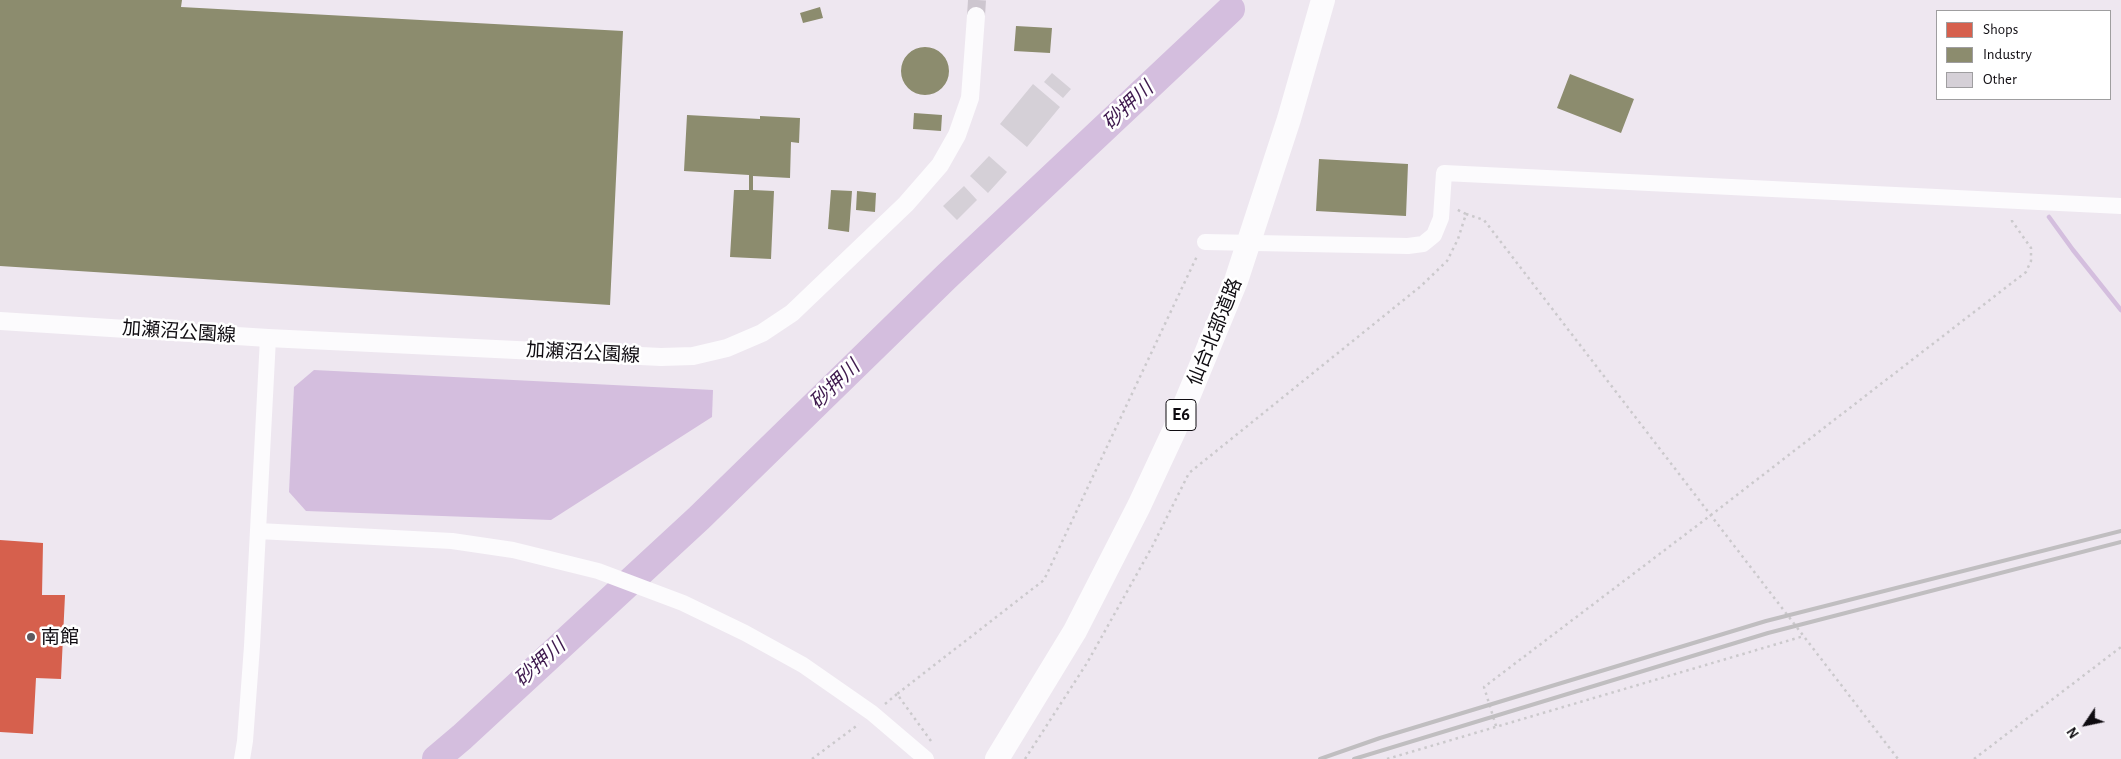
<!DOCTYPE html>
<html>
<head>
<meta charset="utf-8">
<style>
	body { margin:0 }
	#map { position:relative; width:2121px; height:759px; overflow:hidden; background:#eee7f0; font-family:"Alegreya Sans",sans-serif }
	canvas { display:block }
	.legend { position:absolute; left:1936px; top:10px; width:175px; height:90px; box-sizing:border-box; background:#fff; border:1px solid #9f9ea0; margin:0; padding:6px 9px; list-style:none; font-size:15px; color:#0f0c11 }
	.legend li { display:flex; align-items:center; gap:10px; height:25px }
	.legend b { width:25px; border:1px solid #9f9ea0 }
	.north { position:absolute; left:2061px; top:699px; width:50px; height:50px; -webkit-text-stroke:4px #fff; paint-order:stroke; rotate:236deg; font-size:14px; font-weight:700; line-height:20px; text-align:center; color:#0f0c11 }
	.north::after { content:''; display:block; margin:auto; width:18px; height:22px; background:#0f0c11; clip-path:polygon(50% 0,100% 100%,50% 72%,0 100%) }
</style>
</head>
<body>
<div id="map">
<canvas width="2121" height="759"></canvas>
<ul class="legend">
<li><b style="height:14px;background:#d6604d"></b>Shops</li>
<li><b style="height:14px;background:#8c8c6e"></b>Industry</li>
<li><b style="height:14px;background:#d5d0d7"></b>Other</li>
</ul>
<div class="north">N</div>
</div>
<script>
const ctx = document.querySelector('canvas').getContext('2d');
ctx.lineJoin = 'round';
function fill(path, color) { ctx.fillStyle = color; ctx.fill(path, 'evenodd'); }
const shape = rows => new Path2D(rows.map(r => 'M' + r).join(''));
function trace(path, color, width, dash) { ctx.strokeStyle = color; ctx.lineWidth = width; ctx.lineCap = dash ? 'butt' : 'round'; ctx.setLineDash(dash || []); ctx.stroke(path); }
function label(font, color, halo, rows, align = 'center') {
  ctx.font = font + ' "Alegreya Sans","Noto Sans JP",sans-serif'; ctx.lineWidth = 5; ctx.setLineDash([]); ctx.textBaseline = 'middle'; ctx.strokeStyle = halo; ctx.fillStyle = color; for (const [text, x, y, turn = 0] of rows) {
    ctx.save(); ctx.translate(x, y); ctx.rotate((+turn || 0) * Math.PI / 180); ctx.textAlign = isNaN(turn) ? turn : align; if (halo) ctx.strokeText(text, 0, 0); ctx.fillText(text, 0, 0); ctx.restore();
  }
}
const water = shape([
	[314,370,713,390,712,417,551,520,306,511,289,492,294,387]
]);
const shops = shape([
	[0,540,43,543,42,595,65,595,61,679,36,678,33,734,0,732]
]);
const industry = shape([
	[0,0,182,0,181,7,623,31,610,305,0,266],
	[820,7,823,18,803,23,800,13],
	[1016,26,1052,28,1050,53,1014,51],
	'901 71a24 24 0 1 1 48 0a24 24 0 1 1-48 0Z',
	[1570,74,1634,99,1621,133,1557,108],
	[914,113,942,115,941,131,913,129],
	[687,115,760,119,760,116,800,118,799,143,791,142,790,178,753,176,753,190,774,191,771,259,730,257,734,190,749,190,749,175,684,171],
	[1319,159,1408,164,1406,216,1316,211],
	[831,190,852,191,849,232,828,229],
	[857,191,876,193,875,212,856,210]
]);
const stream = shape([
	[2049,217,2073,250,2121,310]
]);
const river = shape([
	[436,759,462,737,699,518,946,277,1231,9]
]);
const building = shape([
	[1052,73,1071,89,1063,98,1044,82],
	[1033,84,1060,107,1027,147,1000,124],
	[989,156,1007,172,988,193,970,176],
	[964,186,977,200,957,220,943,206]
]);
const secondaryTunnel = shape([
	[976,16,977,0]
]);
const path = shape([
	[1466,214,1484,220,1898,759],
	[885,704,897,694],
	[1496,726,1484,687,1711,515,2026,272,2031,261,2031,248,2012,221,2012,217],
	[931,741,897,694,1044,580,1198,254],
	[812,759,859,724],
	[1025,759,1087,663,1152,547,1189,473,1421,286,1447,261,1458,239,1466,214,1456,209],
	[1387,759,1804,636],
	[1974,759,2121,647]
]);
const tertiary = shape([
	[1205,242,1408,246,1423,244,1434,235,1441,218,1444,173,2121,206],
	[258,531,452,541,513,550,598,571,683,603,745,633,803,665,872,713,926,759],
	[242,759,245,741,252,646,268,338]
]);
const secondary = shape([
	[0,321,268,338,661,357,693,356,727,348,762,333,792,313,906,204,940,165,957,135,970,98,976,16]
]);
const motorway = shape([
	[997,759,1075,631,1139,506,1174,431,1236,281,1289,119,1323,0]
]);
const rail = shape([
	[1320,759,1380,738,1766,621,2121,531],
	[1354,759,1768,633,2121,542]
]);
const markers = [
	[31,637,5,"#5d595f"]
];
const shields = [
	[1181,415,30]
];
const shieldNames = [
	["E6",1181,415]
];
const streetNames = [
	["加瀬沼公園線",179,332,4],
	["仙台北部道路",1215,332,-68],
	["加瀬沼公園線",583,353,3]
];
const poiNames = [
	["南館",41,637]
];
const waterNames = [
	["砂押川",1128,106,-43],
	["砂押川",835,385,-44],
	["砂押川",540,663,-42]
];
fill(water, '#d4bede');
fill(shops, '#d6604d');
fill(industry, '#8c8c6e');
trace(stream, '#d4bede', 4.5);
trace(river, '#d4bede', 28);
fill(building, '#d5d0d7');
trace(secondaryTunnel, '#cdc6cf', 18, [18, 9]);
trace(path, '#cbc9cc', 2.5, [2.5, 4]);
trace(tertiary, '#fcfbfd', 16);
trace(secondary, '#fcfbfd', 18);
trace(motorway, '#fcfbfd', 24);
trace(rail, '#c0bec0', 4);
for (const [x, y, r, color] of markers) { const dot = new Path2D(); dot.arc(x, y, r, 0, 2 * Math.PI); ctx.fillStyle = color; ctx.fill(dot); trace(dot, '#fff', 2); }
for (const [x, y, w] of shields) { const box = new Path2D(); box.roundRect(x - w / 2, y - 15.5, w, 31, 4); ctx.fillStyle = '#fff'; ctx.fill(box); trace(box, '#0f0c11', 1); }
label('bold 18px', '#0f0c11', null, shieldNames);
label('19px', '#0f0c11', '#fff', streetNames);
label('19px', '#0f0c11', '#fff', poiNames, 'left');
label('italic 20px', '#3f1a4e', '#fff', waterNames);
</script>
</body>
</html>
